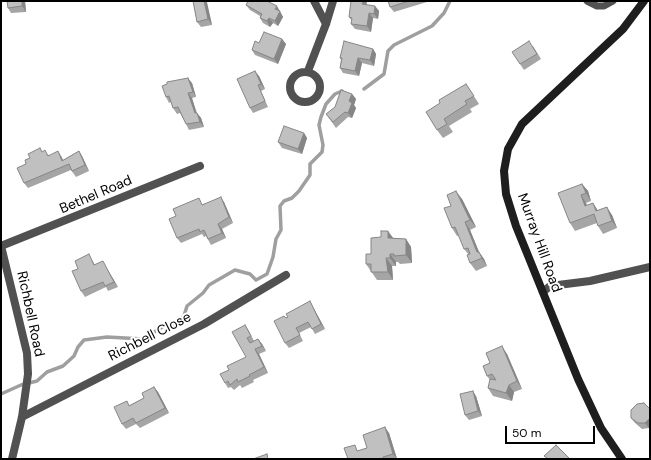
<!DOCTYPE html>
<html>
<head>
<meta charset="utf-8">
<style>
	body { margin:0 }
	#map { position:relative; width:651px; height:460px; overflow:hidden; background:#fff; font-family:"DM Sans",sans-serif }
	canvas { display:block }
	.frame { position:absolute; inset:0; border:2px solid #000; pointer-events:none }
	.scale { position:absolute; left:505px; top:426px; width:90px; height:18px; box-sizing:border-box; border:2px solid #000; border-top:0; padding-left:5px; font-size:12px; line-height:14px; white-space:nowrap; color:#000; -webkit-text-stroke:3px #fff; paint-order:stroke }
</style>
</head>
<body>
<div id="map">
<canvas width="651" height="460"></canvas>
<div class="frame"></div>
<div class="scale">50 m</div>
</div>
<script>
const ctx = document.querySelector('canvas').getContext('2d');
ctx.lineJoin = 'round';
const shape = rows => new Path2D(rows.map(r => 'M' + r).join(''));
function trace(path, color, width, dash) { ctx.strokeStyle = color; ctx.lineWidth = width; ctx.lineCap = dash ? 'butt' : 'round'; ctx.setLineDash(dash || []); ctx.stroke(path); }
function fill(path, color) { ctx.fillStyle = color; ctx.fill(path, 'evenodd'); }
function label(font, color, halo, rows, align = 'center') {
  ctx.font = font + ' "DM Sans",sans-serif'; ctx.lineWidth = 4; ctx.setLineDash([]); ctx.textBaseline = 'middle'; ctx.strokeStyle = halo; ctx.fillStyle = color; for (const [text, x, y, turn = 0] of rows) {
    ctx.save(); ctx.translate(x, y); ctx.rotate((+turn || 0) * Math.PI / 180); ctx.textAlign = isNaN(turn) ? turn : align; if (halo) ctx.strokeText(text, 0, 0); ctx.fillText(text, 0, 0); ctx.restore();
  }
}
const stream = shape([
	[364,89,384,74,388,51,394,45,432,26,444,13,450,1],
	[1,394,21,385,37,381,47,372,63,366,74,356,78,347,84,340,107,337,143,339,164,326,171,327,184,316,187,306,203,293,209,285,235,270,250,274,256,280,267,274,273,257,276,239,281,230,280,206,284,201,292,198,299,191,310,175,310,164,322,152,323,145,319,125,321,117,326,104,335,94,342,91]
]);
const lane = shape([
	[587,1,597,6,604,6,613,1]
]);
const street = shape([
	[314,1,326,24],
	[308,71,326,24,333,1],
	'290 87a15 15 0 1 1 30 0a15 15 0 1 1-30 0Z',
	[1,246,27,353,28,374,22,417,12,459],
	[1,246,200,166],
	[543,292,550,286,590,281,650,267],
	[22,417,204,324,286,275]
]);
const secondary = shape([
	[622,459,601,428,578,379,516,226,506,194,504,171,508,149,522,124,623,29,644,1]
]);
const wall = shape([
	[7,1,25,1,26,12,11,13,8,8],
	[193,1,206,1,212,25,201,27,197,22],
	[388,1,426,1,427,2,394,12,390,7],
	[246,5,280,11,283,17,278,26,273,23,270,27,263,23,260,18,260,16,250,10],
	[366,5,375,6,379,11,378,19,373,18,371,32,355,29,351,24,352,21,349,17],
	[282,39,286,44,278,64,255,55,252,50,259,43],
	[533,46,541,59,524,70,520,64],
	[373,49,376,54,374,66,362,63,359,76,343,73,340,68,341,60,340,58],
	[259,76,265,89,261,91,268,107,253,113,250,108],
	[192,83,196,97,192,98,197,113,201,118,204,127,189,130,186,124,180,113,177,114,173,108,171,102,169,103,166,97],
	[466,84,479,104,470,109,472,112,449,126,453,132,443,138,437,130,440,103],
	[352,94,356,99,354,105,356,108,352,118,348,117,336,128,326,114],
	[304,133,307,138,302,154,282,148,278,142],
	[40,148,42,152,49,155,61,156,63,160,79,151,82,156,89,171,76,177,71,170,28,188,24,183,26,164,30,158],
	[582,184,588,191,591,201,586,203,587,206,593,203,598,211,612,215,617,228,603,234,598,226,597,223,575,231,570,223],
	[462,199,476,227,470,230,479,252,484,259,487,266,476,271,470,263,469,255,464,249,459,235,457,236,452,228,451,206],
	[224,202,233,223,222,229,226,238,211,245,206,236,204,237,202,234,181,243,177,238,203,204],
	[393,238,406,239,411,247,412,263,400,264,398,262,396,262,396,266,392,266,393,280,377,280,366,264,371,254],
	[92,260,95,265,106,267,118,287,108,291,106,287,85,297,81,291,78,269],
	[310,301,313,307,325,329,315,334,311,327,299,333,303,341,289,348,285,343,284,316,286,318],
	[245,325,249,331,254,341,258,339,262,344,266,351,259,354,268,373,253,380,254,382,242,388,240,385,234,390,231,387,228,388,225,383,229,370,246,357],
	[507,354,522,389,514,392,512,401,493,396,488,388,490,380,487,376,490,363],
	[154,387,158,392,169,413,140,428,136,424,126,429,122,424,130,405,144,398],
	[476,396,482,416,469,420,465,415],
	[650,409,650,427,649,428,642,429,635,423,631,418],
	[389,433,397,459,348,459,359,451,367,448]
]);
const shadedWall = shape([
	[22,1,25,1,26,12,22,6],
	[204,1,206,1,207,2,212,25,208,19],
	[363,1,367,1,366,9,362,4],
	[277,6,283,17,278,26,275,21,275,9],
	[375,6,379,11,378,19,374,14],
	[369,13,373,18,371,32,367,26],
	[269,18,273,23,270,27,267,21],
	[282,39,286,44,278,64,274,59],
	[373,49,376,54,374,66,370,60],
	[358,58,362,63,359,76,355,71],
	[255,71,259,76,265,89,261,84],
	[188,78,192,83,196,97,193,92],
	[188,93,192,98,198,119,195,113],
	[352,94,356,99,354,105,356,108,352,118,348,113,349,101],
	[197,113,201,118,204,127,200,122],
	[304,133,307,138,302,154,298,149],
	[58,151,61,156,66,166,62,161],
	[79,151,82,156,89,171,85,165],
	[582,184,588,191,591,201,586,193],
	[456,191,462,199,476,227,470,220],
	[581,195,586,203,590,214,585,206],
	[221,197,224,202,233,223,229,217],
	[593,203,598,211,596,211],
	[607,207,612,215,617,228,612,221],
	[465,222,470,230,479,252,484,259,487,266,477,252],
	[218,224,222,229,226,238,222,233],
	[388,231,394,239,388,238],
	[406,239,411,247,412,263,406,255],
	[390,254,396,262,396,266,390,258],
	[386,258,392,266,393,280,388,272],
	[103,261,106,267,118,287,114,282],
	[310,301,313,307,325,329,321,324],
	[258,339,262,344,266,351,262,346],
	[502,346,507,354,522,389,517,381],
	[255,349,259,354,268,373,264,367],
	[509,385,514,392,512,401,506,393],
	[154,387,158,392,169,413,165,408],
	[473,391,476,396,482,416,478,411],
	[650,418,650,427,649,428,645,423],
	[385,427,389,433,397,459,393,454]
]);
const building = shape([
	[7,1,22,1,22,6,8,8,7,1],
	[193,1,204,1,208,19,197,22,193,1],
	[248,1,267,1,277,6,275,9,280,11,275,21,269,18,267,21,260,18,262,14,246,5,248,1],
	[351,1,363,1,362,4,375,6,374,14,369,13,367,26,351,24,352,18,349,17,351,1],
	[388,1,409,1,390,7,388,1],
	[264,32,282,39,274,59,252,50,255,41,259,43,264,32],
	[344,41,373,49,370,60,358,58,355,71,340,68,342,58,340,58,344,41],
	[529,41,537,54,520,64,512,52,529,41],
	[255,71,261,84,258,85,265,101,250,108,237,79,255,71],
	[188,78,193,92,188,93,195,113,197,113,200,122,186,124,178,107,173,108,169,96,166,97,162,86,167,84,167,82,188,78],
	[466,84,474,96,465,101,467,104,444,119,447,124,437,130,426,112,440,103,439,100,466,84],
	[341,90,352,94,349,101,352,103,348,113,345,112,333,122,326,114,335,107,341,90],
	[284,126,304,133,298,149,278,142,284,126],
	[40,148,42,152,45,150,48,156,58,151,62,161,79,151,85,165,72,171,69,164,24,183,17,168,26,164,25,160,30,158,28,154,40,148],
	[582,184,586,193,581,195,585,206,593,203,596,211,607,207,612,221,598,226,594,214,570,223,558,193,582,184],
	[456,191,470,220,465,222,477,252,479,252,482,258,470,263,467,255,470,254,468,248,464,249,455,227,452,228,444,208,451,206,447,195,456,191],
	[221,197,229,217,218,224,222,233,208,239,204,230,200,232,199,229,177,238,169,219,176,216,173,209,199,198,202,205,221,197],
	[381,231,388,231,388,238,406,239,406,255,394,256,394,254,390,254,390,258,386,258,388,272,371,272,371,264,366,264,366,254,371,254,371,238,381,237,381,231],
	[89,254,94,265,103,261,114,282,105,286,103,282,81,291,72,271,78,269,75,261,89,254],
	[310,301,321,324,312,329,308,322,296,328,300,335,285,343,274,321,284,316,286,318,288,317,286,314,310,301],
	[245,325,251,336,247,338,250,343,258,339,262,346,255,349,264,367,249,375,250,376,238,382,237,379,230,385,228,381,225,383,220,374,229,370,227,366,246,357,232,332,245,325],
	[502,346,517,381,509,385,506,393,488,388,490,379,496,380,492,374,487,376,483,366,490,363,486,353,502,346],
	[154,387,165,408,136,423,133,418,122,424,114,407,127,401,129,406,144,398,142,393,154,387],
	[473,391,478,411,465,415,460,394,473,391],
	[644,403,650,409,650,418,645,423,638,423,631,418,631,410,637,404,644,403],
	[385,427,393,454,383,457,383,459,348,459,344,448,355,445,357,451,367,448,363,435,385,427],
	[556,445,570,459,546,459,547,458,544,456,556,445],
	[267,454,268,459,253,459,267,454]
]);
const streetNames = [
	["Bethel Road",96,195,-23],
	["Murray Hill Road",539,243,70],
	["Richbell Road",30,314,78],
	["Richbell Close",150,337,-27]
];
trace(stream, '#9f9f9f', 3.5);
trace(lane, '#515151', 7);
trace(street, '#515151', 8);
trace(secondary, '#1e1e1e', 8);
fill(wall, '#a5a5a5');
fill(shadedWall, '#868686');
fill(building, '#c0c0c0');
trace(building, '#868686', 1);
label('14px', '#000', '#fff', streetNames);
</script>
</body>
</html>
